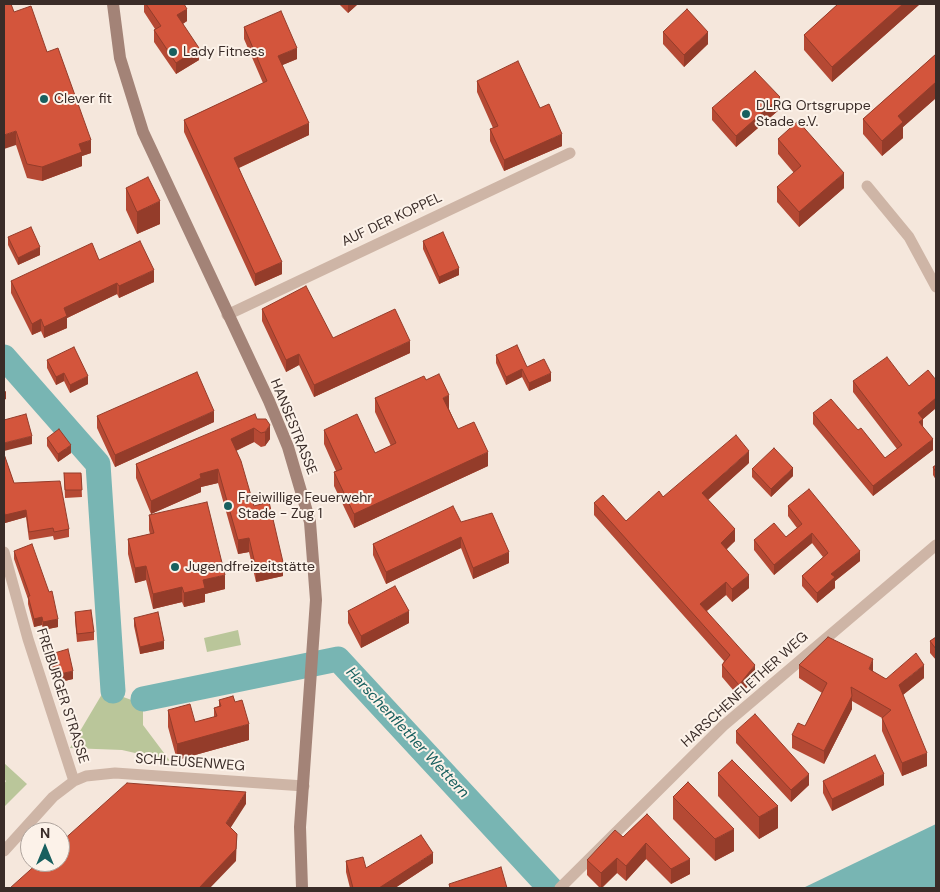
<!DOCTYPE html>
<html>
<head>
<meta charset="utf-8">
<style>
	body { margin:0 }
	#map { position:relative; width:940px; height:892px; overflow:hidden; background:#f5e7dc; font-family:"DM Sans",sans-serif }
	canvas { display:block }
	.frame { position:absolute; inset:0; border:5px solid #3a2c28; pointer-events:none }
	.north { position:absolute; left:20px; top:822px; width:50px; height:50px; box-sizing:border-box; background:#fcf2e9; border:1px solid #aea39c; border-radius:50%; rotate:0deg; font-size:14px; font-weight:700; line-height:20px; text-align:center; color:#3a2c28 }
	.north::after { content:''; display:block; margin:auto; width:18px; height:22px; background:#18605f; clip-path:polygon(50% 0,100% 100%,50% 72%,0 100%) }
</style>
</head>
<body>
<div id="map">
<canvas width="940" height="892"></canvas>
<div class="frame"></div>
<div class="north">N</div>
</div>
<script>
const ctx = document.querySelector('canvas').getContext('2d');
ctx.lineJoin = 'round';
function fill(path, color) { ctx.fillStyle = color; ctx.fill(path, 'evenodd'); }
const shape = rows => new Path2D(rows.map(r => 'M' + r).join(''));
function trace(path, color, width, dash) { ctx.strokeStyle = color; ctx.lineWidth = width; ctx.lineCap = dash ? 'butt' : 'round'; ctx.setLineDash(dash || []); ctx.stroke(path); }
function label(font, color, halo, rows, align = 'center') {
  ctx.font = font + ' "DM Sans",sans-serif'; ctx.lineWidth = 4; ctx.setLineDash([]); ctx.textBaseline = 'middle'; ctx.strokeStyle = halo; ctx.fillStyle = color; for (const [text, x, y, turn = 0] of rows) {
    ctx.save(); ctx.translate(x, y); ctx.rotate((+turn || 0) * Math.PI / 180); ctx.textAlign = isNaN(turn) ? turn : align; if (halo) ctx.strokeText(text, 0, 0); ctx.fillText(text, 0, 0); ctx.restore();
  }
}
const green = shape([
	[238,630,241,645,207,652,204,638],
	[108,684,109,692,143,704,143,725,170,761,122,750,70,748],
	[4,763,27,784,4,807,4,784,6,781,4,779]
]);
const water = shape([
	[936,824,936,888,803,888]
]);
const river = shape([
	[4,357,98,464,113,691],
	[143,699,338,659,550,888]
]);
const street = shape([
	[867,186,909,237,936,287],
	[227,315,570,153],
	[4,552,28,639,74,781],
	[4,851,53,797,74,781,86,776,115,773,304,786],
	[560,888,723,726,936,545]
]);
const secondary = shape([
	[113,4,120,58,143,132,269,401,288,447,310,522,316,600,300,827,302,888]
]);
const wall = shape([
	[144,4,184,4,187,21,183,24,199,60,176,74,154,42,154,30,155,29,144,12],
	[339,4,358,4,348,13],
	[838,4,920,4,832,82,804,50,804,35],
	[14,12,47,52,91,153,82,156,82,166,42,181,27,178,16,145],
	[244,27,297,59,282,65,309,135,239,168,282,274,255,286,184,132,184,120,263,83,244,39],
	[663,32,708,44,684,67,663,44],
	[936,54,936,98,903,127,903,138,882,156,863,134,863,119],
	[477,81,562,146,504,171,490,141,490,129,493,128,477,92],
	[712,108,780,109,736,147,712,120],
	[778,139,844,188,799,227,777,202,777,187,794,173,778,154],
	[126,188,160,224,137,234,126,210],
	[8,237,40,255,18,265,8,245],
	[423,241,459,275,439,284,423,249],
	[99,260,154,282,119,298,117,294,67,318,67,328,44,338,41,331,32,335,11,293,11,281],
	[262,309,333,338,410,353,314,397,299,365,286,372,262,321],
	[496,355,527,367,551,381,529,391,522,377,506,385,496,363],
	[47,360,88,384,70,393,64,381,56,385,47,368],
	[426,380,449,409,458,429,488,466,354,528,334,486,334,472,336,471,324,444,324,430,375,453,391,446,375,412,375,398],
	[936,380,936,408,923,419,923,427,933,450,873,496,813,424,813,413,858,430,885,458,897,449,853,392,853,381,909,386],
	[97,416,214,422,115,467,97,428],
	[257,419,270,439,265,446,261,447,254,442,236,451,254,506,283,576,256,582,249,552,238,554,218,483,201,487,201,492,151,514,136,478,136,464],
	[47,438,71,453,58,462,47,446],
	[4,454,14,483,69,529,69,537,54,540,53,536,29,540,26,517,5,523,4,518],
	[749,463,708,500,735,541,726,549,749,588,732,602,726,595,707,611,755,677,739,697,722,677,722,665,724,661,594,515,594,503,626,521,663,497],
	[936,465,936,480,933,475,933,467],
	[752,469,793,476,771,497,752,477],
	[64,473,81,473,82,497,65,498],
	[788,506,860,561,835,581,835,588,817,603,802,586,802,576,823,557,812,543,774,575,754,550,754,540,786,537,797,528,788,516],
	[149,515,225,589,205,594,205,602,184,607,182,602,153,609,146,580,135,583,128,554,128,539,150,534,149,530],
	[461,522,509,563,473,579,461,548,386,584,373,555,373,544],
	[14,551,58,627,43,630,42,625,34,627,28,604,28,599,14,559],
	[348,611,409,623,361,648,348,623],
	[75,612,94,632,94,640,77,642,75,620],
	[134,618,164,649,140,654,134,626],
	[936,637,936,660,930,653,930,641],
	[51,654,73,679,56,683,51,661],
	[799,665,873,672,886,679,924,678,903,695,927,766,902,776,882,731,882,718,852,701,852,709,824,764,792,748,792,735,805,726,822,693,799,678],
	[219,700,249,740,177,760,168,727,168,710,195,722,214,717,214,708,219,706],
	[736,731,809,785,791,802,736,743],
	[718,773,778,828,759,839,718,796],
	[823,781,884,785,832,811,823,793],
	[673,797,734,851,715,861,673,819],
	[647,814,690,874,671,884,646,859,626,881,617,873,602,888,600,888,587,875,587,860,623,837],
	[346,861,366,868,433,863,395,888,350,888,346,872]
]);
const shadedWall = shape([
	[348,4,358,4,348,13],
	[903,4,920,4,832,82,832,67],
	[187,9,187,21,177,27,177,15],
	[708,32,708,44,684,67,684,55],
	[199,48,199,60,176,74,176,63],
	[297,48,297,59,278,67,278,56],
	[936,82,936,98,903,127,903,138,882,156,882,141,898,116],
	[780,97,780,109,736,147,736,136],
	[309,123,309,135,234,170,234,158],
	[16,131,16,145,4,149,4,135],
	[562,134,562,146,504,171,504,160],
	[91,140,91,153,82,156,82,166,42,181,42,167,79,144],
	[844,173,844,188,799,227,799,212],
	[160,201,160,224,137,234,137,212],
	[40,247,40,255,18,265,18,258],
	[282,262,282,274,255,286,255,274],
	[459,268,459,275,439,284,439,277],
	[154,270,154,282,119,298,119,286],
	[117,283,117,294,67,318,67,328,44,338,44,327,64,308],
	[41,319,41,331,32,335,32,324],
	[410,341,410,353,314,397,314,385],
	[299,354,299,365,286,372,286,360],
	[522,369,522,377,506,385,506,377],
	[64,373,64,381,56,385,56,377],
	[551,373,551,381,529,391,529,383],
	[88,376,88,384,70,393,70,385],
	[6,391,6,399,4,400,4,392],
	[449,395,449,409,443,412,443,398],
	[936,398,936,408,923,419,923,429,919,432,918,413],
	[214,411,214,422,115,467,115,455],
	[270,425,270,439,265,446,265,432],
	[254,428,254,442,231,453,231,439],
	[32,436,32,444,4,451,4,443],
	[933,439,933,450,873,496,873,486],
	[71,445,71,453,58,462,58,454],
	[749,451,749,463,702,505,702,493],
	[488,452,488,466,354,528,354,514],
	[793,468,793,476,771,497,771,489],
	[218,469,218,483,201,487,201,492,151,514,151,501,200,474],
	[26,510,26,517,5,523,5,515],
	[735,529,735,541,721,555,721,543],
	[812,533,812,543,774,575,774,565],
	[461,537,461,548,386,584,386,572],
	[249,538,249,552,238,554,238,540],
	[860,551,860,561,835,581,835,588,817,603,817,593,831,574],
	[509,552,509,563,473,579,473,568],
	[283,562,283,576,256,582,256,568],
	[146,566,146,580,135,583,135,568],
	[225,575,225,589,205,594,205,602,184,607,184,593,203,580],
	[749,575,749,588,732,602,732,589],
	[726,582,726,595,700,616,700,604],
	[182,587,182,602,153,609,153,594],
	[409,611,409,623,361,648,361,636],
	[42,617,42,625,34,627,34,619],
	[58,619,58,627,43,630,43,622],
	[164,641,164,649,140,654,140,647],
	[873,659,873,672,869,669],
	[755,665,755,677,739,697,739,685],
	[924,665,924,678,899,698,899,685],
	[73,671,73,679,56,683,56,675],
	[852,696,852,709,824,764,824,751],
	[249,724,249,740,177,760,177,744],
	[927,753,927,766,902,776,902,763],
	[809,774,809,785,791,802,791,790],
	[884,774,884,785,832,811,832,799],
	[246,792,246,804,226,835,226,823],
	[778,806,778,828,759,839,759,817],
	[734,829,734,851,715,861,715,839],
	[237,834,236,861,210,888,199,888],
	[646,843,646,859,626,881,626,866],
	[433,853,433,863,395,888,379,888],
	[617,858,617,873,601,888,601,873],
	[690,859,690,874,671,884,671,869]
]);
const building = shape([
	[4,4,11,4,14,12,31,6,47,52,58,48,91,140,79,144,82,152,42,167,27,164,16,131,4,135,4,4],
	[146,4,184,4,187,9,177,15,199,48,176,63,154,30,161,26,146,4],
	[838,4,903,4,832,67,804,35,838,4],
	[687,9,708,32,684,55,663,32,687,9],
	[281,11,297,48,278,56,309,123,234,158,282,262,255,274,184,120,267,81,244,27,281,11],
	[936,54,936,82,898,116,903,122,882,141,863,119,936,54],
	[518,61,540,108,549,104,562,134,504,160,490,129,498,126,477,81,518,61],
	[755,71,780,97,736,136,712,108,755,71],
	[798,121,844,173,799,212,777,187,801,166,778,139,798,121],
	[148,177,160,201,137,212,126,188,148,177],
	[31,227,40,247,18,258,8,237,31,227],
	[443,232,459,268,439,277,423,241,443,232],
	[140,241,154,270,119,286,117,283,64,308,67,316,44,327,41,319,32,324,11,281,92,243,99,260,140,241],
	[306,286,333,338,395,309,410,341,314,385,299,354,286,360,262,309,306,286],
	[517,345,527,367,544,359,551,373,529,383,522,369,506,377,496,355,517,345],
	[74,347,88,376,70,385,64,373,56,377,47,360,74,347],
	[887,357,909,386,928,370,936,380,936,398,918,413,923,419,919,422,933,439,873,486,813,413,831,399,858,430,861,428,885,458,902,445,853,381,887,357],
	[197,372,214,411,115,455,97,416,197,372],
	[439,374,449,395,443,398,458,429,474,422,488,452,354,514,334,472,342,469,324,430,357,414,375,453,396,443,375,398,424,376,426,380,439,374],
	[26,414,32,436,4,443,4,420,26,414],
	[255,414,257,419,266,419,270,425,265,432,261,433,254,428,231,439,241,461,254,506,269,502,283,562,256,568,249,538,238,540,218,469,200,474,201,478,151,501,136,464,255,414],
	[59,429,71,445,58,454,47,438,59,429],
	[736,435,749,451,702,493,735,529,721,543,749,575,732,589,726,582,700,604,755,665,739,685,722,665,730,655,594,503,603,495,626,521,659,491,663,497,736,435],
	[774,448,793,468,771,489,752,469,774,448],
	[4,454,14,483,60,481,69,529,54,532,53,528,29,532,26,510,5,515,4,510,4,454],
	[936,465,936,472,933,467,936,465],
	[64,473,81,473,82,490,65,490,64,473],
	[809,489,860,551,831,574,835,577,817,593,802,576,828,553,812,533,774,565,754,540,774,523,786,537,802,524,788,506,809,489],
	[207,502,225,575,203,580,205,588,184,593,182,587,153,594,146,566,135,568,128,539,154,533,149,515,207,502],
	[453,506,461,522,492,513,509,552,473,568,461,537,386,572,373,544,453,506],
	[32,544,49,592,52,591,58,619,43,622,42,617,34,619,28,596,30,596,14,551,32,544],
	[395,586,409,611,361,636,348,611,395,586],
	[91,610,94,632,77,634,75,612,91,610],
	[158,612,164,641,140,647,134,618,158,612],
	[828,637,873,659,869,669,886,679,916,653,924,665,899,685,927,753,902,763,882,718,891,710,851,687,852,696,824,751,792,735,798,723,805,726,827,683,799,665,828,637],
	[936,637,936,649,930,641,936,637],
	[68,649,73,671,56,675,51,654,68,649],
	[233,696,235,702,242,700,249,724,177,744,168,710,190,704,195,722,217,716,214,708,221,706,219,700,233,696],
	[755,714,809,774,791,790,736,731,755,714],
	[875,755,884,774,832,799,823,781,875,755],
	[732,760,778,806,759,817,718,773,732,760],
	[688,782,734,829,715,839,673,797,688,782],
	[127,783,246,792,226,823,237,834,236,849,199,888,10,888,39,862,60,862,60,843,127,783],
	[647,814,690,859,671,869,646,843,626,866,617,858,601,873,587,860,615,830,623,837,647,814],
	[421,835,433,853,379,888,353,888,346,861,363,857,366,868,421,835],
	[501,867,507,888,450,888,449,884,501,867]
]);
const markers = [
	[173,52,5,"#18605f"],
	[44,99,5,"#18605f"],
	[746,114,5,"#18605f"],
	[228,506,5,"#18605f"],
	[175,567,5,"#18605f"]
];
const poiNames = [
	["Lady Fitness",183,52],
	["Clever fit",54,99],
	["DLRG Ortsgruppe",756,106],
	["Stade e.V.",756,122],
	["Freiwillige Feuerwehr",238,498],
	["Stade - Zug 1",238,514],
	["Jugendfreizeitstätte",185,567]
];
const streetNames = [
	["AUF DER KOPPEL",392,220,-25],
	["HANSESTRASSE",293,427,68],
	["HARSCHENFLETHER WEG",745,690,-42],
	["FREIBURGER STRASSE",62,696,72],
	["SCHLEUSENWEG",190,763,4]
];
const waterNames = [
	["Harschenflether Wettern",407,733,47]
];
fill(green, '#bac69a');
fill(water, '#78b5b3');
trace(river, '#78b5b3', 25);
trace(street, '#ceb5a6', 11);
trace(secondary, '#a38377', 12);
fill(wall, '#b54934');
fill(shadedWall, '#943c2a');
fill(building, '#d3553c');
trace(building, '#943c2a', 1);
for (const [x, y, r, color] of markers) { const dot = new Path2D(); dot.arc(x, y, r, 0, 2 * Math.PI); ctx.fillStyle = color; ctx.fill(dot); trace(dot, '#fcf2e9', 2); }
label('14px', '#3a2c28', '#fcf2e9', poiNames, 'left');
label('14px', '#3a2c28', '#fcf2e9', streetNames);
label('italic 15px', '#18605f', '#fcf2e9', waterNames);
</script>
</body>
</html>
